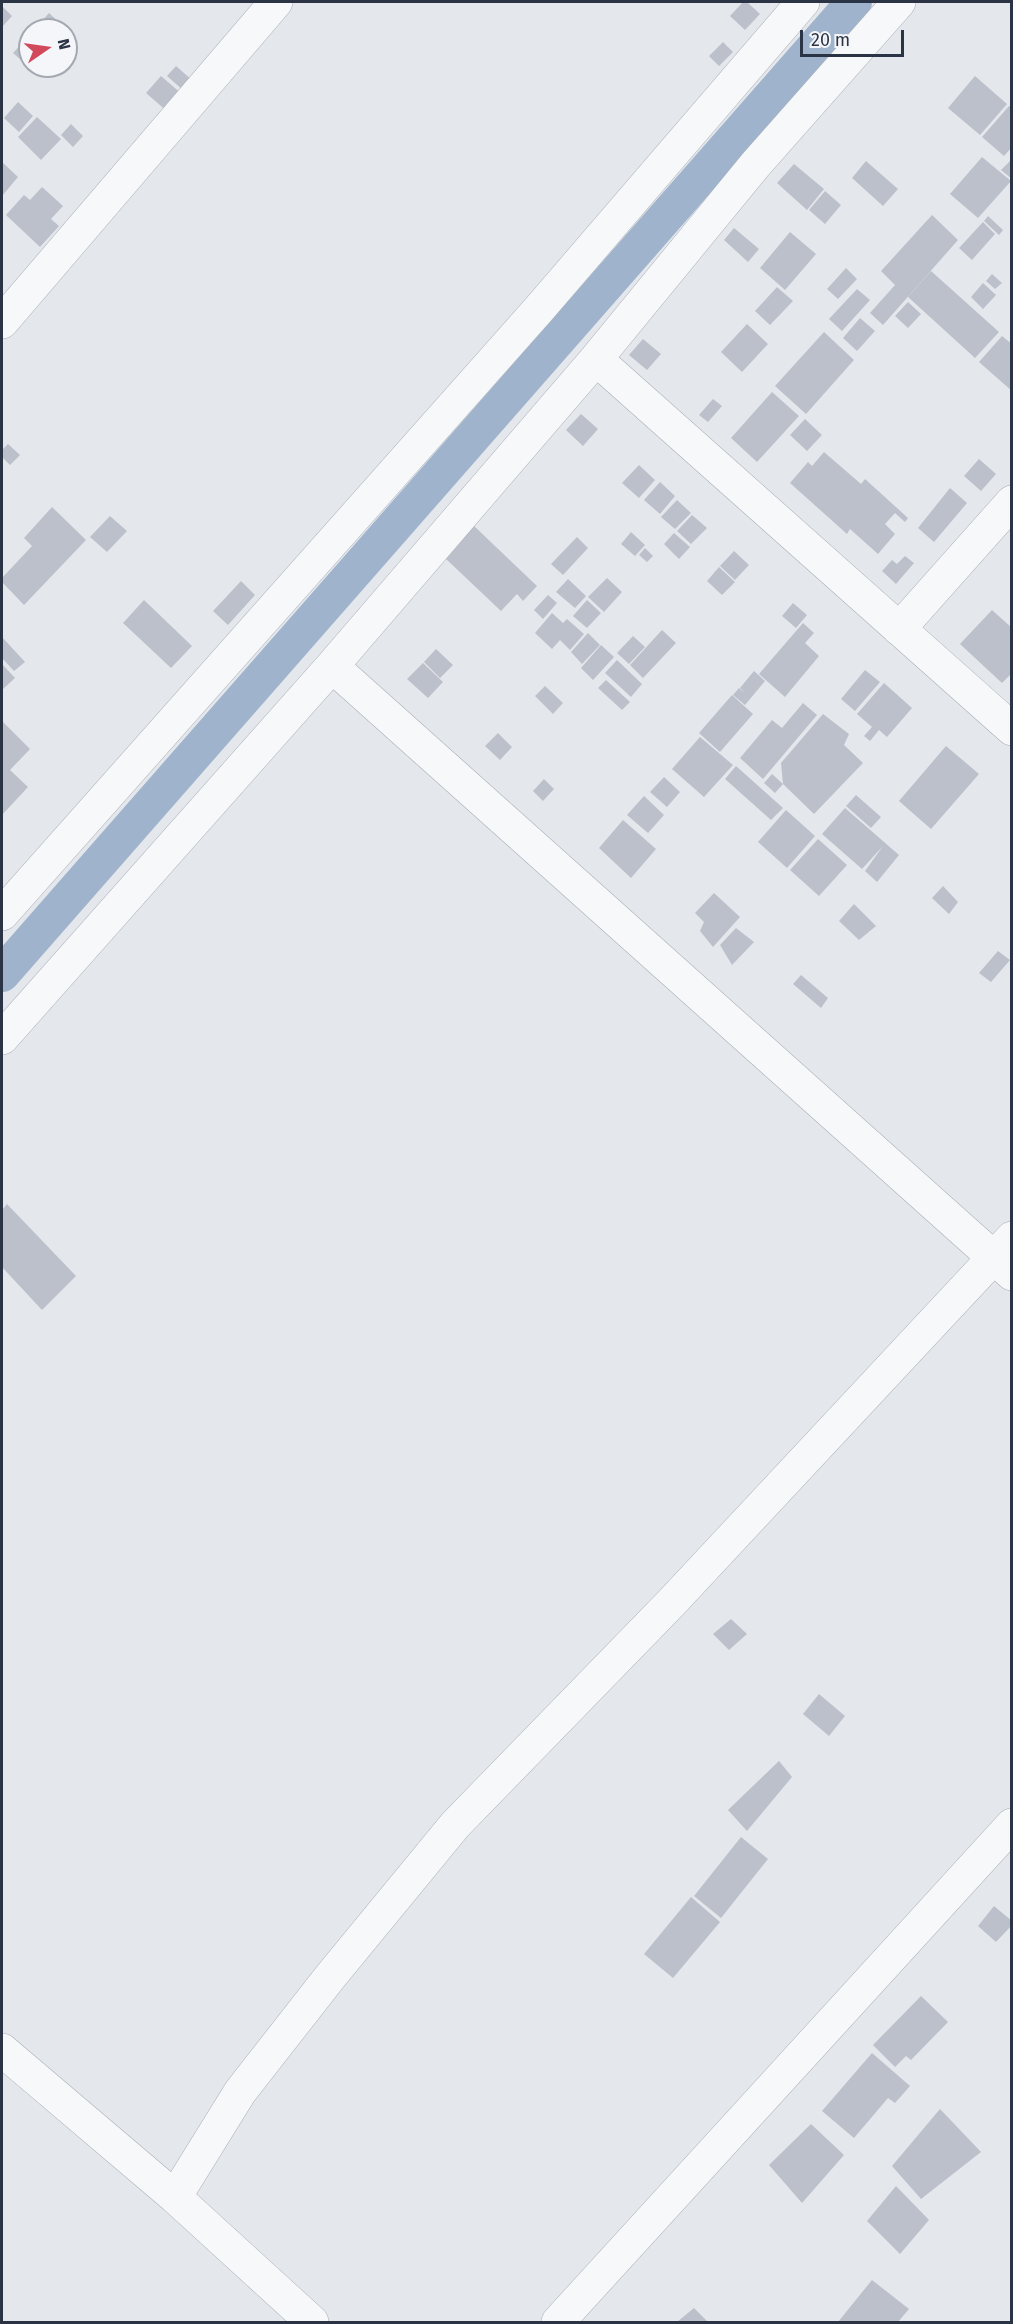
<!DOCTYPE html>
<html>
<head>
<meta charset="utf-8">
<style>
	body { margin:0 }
	#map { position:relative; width:1013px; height:2324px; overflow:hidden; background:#e4e7ec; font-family:"Fira Sans",sans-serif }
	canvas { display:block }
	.frame { position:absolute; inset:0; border:3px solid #2b3445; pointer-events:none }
	.north { position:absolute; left:18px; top:18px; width:60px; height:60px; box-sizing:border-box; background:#f4f6f9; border:2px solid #a4a8b1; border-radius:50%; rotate:77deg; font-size:16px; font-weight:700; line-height:24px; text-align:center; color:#2b3445 }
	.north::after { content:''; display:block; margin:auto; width:21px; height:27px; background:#d1495b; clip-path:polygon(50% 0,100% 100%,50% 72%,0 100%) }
	.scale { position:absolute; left:800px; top:30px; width:104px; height:27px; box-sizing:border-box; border:3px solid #2b3445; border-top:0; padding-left:8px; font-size:18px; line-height:21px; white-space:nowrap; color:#2b3445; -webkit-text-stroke:4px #f4f6f9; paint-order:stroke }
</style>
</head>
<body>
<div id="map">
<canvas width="1013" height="2324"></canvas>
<div class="frame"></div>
<div class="north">N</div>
<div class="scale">20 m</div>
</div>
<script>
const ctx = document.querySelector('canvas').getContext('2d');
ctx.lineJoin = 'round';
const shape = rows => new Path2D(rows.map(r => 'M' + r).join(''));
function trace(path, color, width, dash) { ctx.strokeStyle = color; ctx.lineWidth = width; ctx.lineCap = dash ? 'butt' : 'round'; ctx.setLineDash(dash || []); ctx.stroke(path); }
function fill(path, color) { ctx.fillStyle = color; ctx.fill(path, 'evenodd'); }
const canal = shape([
	[2,974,854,2]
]);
const building = shape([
	[743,2,747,2,760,14,745,30,730,16],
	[2,6,12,16,2,27],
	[49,13,66,29,65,30,34,30],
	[30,35,30,68,13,53],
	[723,42,733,52,719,66,709,56],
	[176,66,193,81,184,91,167,76],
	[161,76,183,95,168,112,146,93],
	[975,76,1007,104,980,135,948,108],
	[18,102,33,116,19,132,4,118],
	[1009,106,1012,108,1012,147,1004,156,982,137],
	[37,117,61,139,41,160,18,137],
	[71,124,83,136,73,147,61,135],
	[982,157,1011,181,978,218,950,194],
	[1012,159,1012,179,1001,170],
	[866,161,898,189,883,206,852,178],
	[2,162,18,177,2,196],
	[794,164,824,189,807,210,777,183],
	[42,187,63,206,51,219,59,226,40,247,6,215,24,195,30,200],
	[825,191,841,205,825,224,809,210],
	[932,215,958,240,883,325,870,313,895,285,881,271],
	[988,216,1003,230,999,235,984,221],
	[983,222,995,234,972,260,959,248],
	[734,228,759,249,748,262,724,240],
	[790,232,816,254,785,290,760,268],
	[846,268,857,279,838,299,827,289],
	[931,271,999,332,975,358,908,297],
	[992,274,1002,283,995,289,986,281],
	[983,283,996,295,983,309,971,297],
	[777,287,793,301,770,325,755,311],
	[857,289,870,300,842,331,829,319],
	[908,302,921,314,908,328,895,316],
	[860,318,875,331,857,351,843,338],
	[747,324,768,344,742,372,721,352],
	[824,332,854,360,806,414,775,386],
	[1002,336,1012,344,1012,391,979,362],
	[643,339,661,354,647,370,629,355],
	[772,392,799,416,757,462,731,438],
	[713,399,722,406,708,422,699,415],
	[581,414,598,429,583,446,566,430],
	[805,419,822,435,807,451,790,435],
	[8,444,20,455,10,465,2,457,2,450],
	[824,452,861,484,865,479,908,518,905,522,895,513,885,524,895,534,878,554,850,529,847,534,790,483,808,462,812,466],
	[979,459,996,474,981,491,964,476],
	[639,465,655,480,639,498,622,483],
	[660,482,675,496,660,514,644,500],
	[950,488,967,503,934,542,918,528],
	[677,500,691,513,675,529,661,517],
	[52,507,86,540,24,605,2,582,2,578,32,546,24,538],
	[692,515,707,528,691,544,677,531],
	[110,516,127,531,107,552,90,537],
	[474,526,537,586,523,601,517,594,501,611,445,558],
	[631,532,645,545,635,556,621,544],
	[674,533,690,547,679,559,664,544],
	[577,537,588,548,563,575,551,564],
	[645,548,653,556,647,562,639,555],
	[734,551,749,565,735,580,720,566],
	[905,556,914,563,896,584,882,571,892,560,897,564],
	[719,567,735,582,722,595,707,581],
	[607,578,622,592,604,612,588,597],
	[568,579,586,596,575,608,556,592],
	[241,581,255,595,228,625,213,611],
	[548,595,557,603,543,619,534,610],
	[144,600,192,646,171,668,123,623],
	[587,600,601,613,587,628,573,616],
	[793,603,807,615,796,628,782,616],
	[992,610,1012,628,1012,673,1002,683,960,644],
	[552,613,563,623,567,619,584,634,570,650,560,640,552,649,535,633],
	[803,623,814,633,805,643,819,656,785,697,759,674],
	[662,630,676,643,643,678,630,665],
	[588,633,600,645,582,664,571,652],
	[633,636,645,647,629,664,617,653],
	[2,637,25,662,14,671,2,658],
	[601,645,614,657,593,680,581,668],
	[436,649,453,665,440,678,424,662],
	[617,660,642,684,631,697,605,673],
	[423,663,443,682,428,698,407,679],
	[2,664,15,678,2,690],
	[865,670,880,682,855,711,841,699],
	[754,671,765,681,745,705,733,695,739,688,746,694,740,688],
	[606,680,630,702,622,710,598,688],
	[884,683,912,708,887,737,879,730,870,741,864,736,872,727,857,714],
	[545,686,563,703,553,714,535,696],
	[732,695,753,714,720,752,699,733],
	[803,703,817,715,763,779,740,758,772,720,782,728],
	[823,714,849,734,844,745,863,763,814,814,783,784,775,793,764,783,772,774,783,784,781,763],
	[2,721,30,749,10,770,28,787,2,815],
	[498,733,512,747,500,760,485,746],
	[700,737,733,765,704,797,672,769],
	[946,746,979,774,931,829,899,801],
	[736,766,783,808,771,820,725,779],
	[664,777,680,792,667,807,650,792],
	[544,779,554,789,543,801,533,791],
	[856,795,881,817,871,828,846,806],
	[644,796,664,815,648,833,627,815],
	[845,808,899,855,877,882,865,871,883,846,862,869,822,834],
	[786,810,815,836,787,868,758,842],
	[623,820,656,849,631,878,599,848],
	[818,839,847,865,819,896,790,870],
	[943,886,958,902,949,914,932,898],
	[714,893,740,917,713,947,700,931,704,922,695,913],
	[854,904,876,926,859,940,839,921],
	[736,928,754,942,732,965,720,945],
	[998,951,1010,960,991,982,979,973],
	[801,975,828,998,821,1008,793,984],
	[7,1204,76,1276,42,1310,2,1267,2,1210],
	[731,1619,747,1634,729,1650,713,1634],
	[819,1694,845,1716,829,1736,803,1714],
	[779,1761,792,1777,747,1831,728,1810],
	[741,1837,768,1859,721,1918,694,1896],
	[691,1897,720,1922,673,1978,644,1954],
	[994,1906,1012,1921,1012,1925,996,1942,978,1926],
	[921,1996,948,2022,911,2060,906,2056,895,2067,873,2045],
	[872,2053,910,2086,895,2103,888,2098,854,2138,822,2111],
	[940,2109,981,2152,921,2199,892,2166],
	[811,2124,844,2155,802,2203,769,2165],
	[896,2186,929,2220,900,2254,867,2221],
	[872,2280,909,2309,898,2322,838,2322],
	[694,2308,708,2322,677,2322]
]);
const minor = shape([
	[2,322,276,2],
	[596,359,1012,729],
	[899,629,1012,502],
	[332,666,1012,1274],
	[2,914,540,308,803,2],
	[2,1038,332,666,596,359,755,165,899,2],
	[2,2050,175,2197,312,2322],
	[175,2197,240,2092,330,1977,455,1825,672,1602,1012,1238],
	[558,2322,1012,1825]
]);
trace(canal, '#9fb4cc', 36);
fill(building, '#bbc0ca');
trace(minor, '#a9aeb7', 34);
trace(minor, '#f7f8fa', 33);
</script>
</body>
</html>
